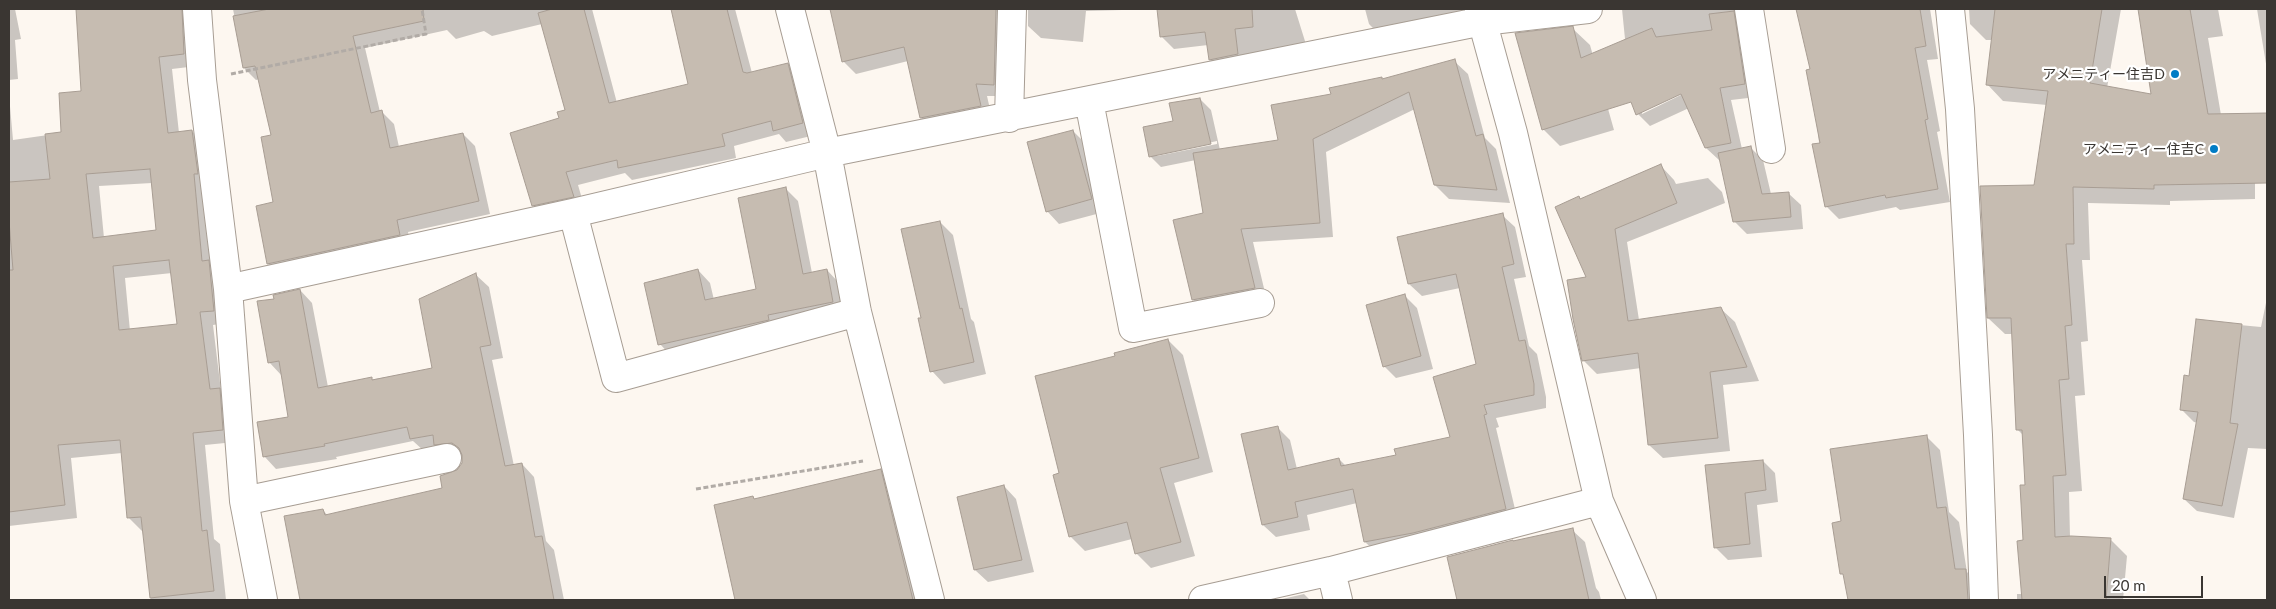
<!DOCTYPE html>
<html>
<head>
<meta charset="utf-8">
<style>
	body { margin:0 }
	#map { position:relative; width:2276px; height:609px; overflow:hidden; background:#fdf7f0; font-family:Lato,sans-serif }
	canvas { display:block }
	.frame { position:absolute; inset:0; border:10px solid #3a3632; pointer-events:none }
	.scale { position:absolute; left:2104px; top:576px; width:99px; height:22px; box-sizing:border-box; border:2px solid #3a3632; border-top:0; padding-left:6px; font-size:15px; line-height:18px; white-space:nowrap; color:#3a3632; -webkit-text-stroke:4px #fff; paint-order:stroke }
</style>
</head>
<body>
<div id="map">
<canvas width="2276" height="609"></canvas>
<div class="frame"></div>
<div class="scale">20 m</div>
</div>
<script>
const ctx = document.querySelector('canvas').getContext('2d');
ctx.lineJoin = 'round';
function fill(path, color) { ctx.fillStyle = color; ctx.fill(path, 'evenodd'); }
const shape = rows => new Path2D(rows.map(r => 'M' + r).join(''));
function trace(path, color, width, dash) { ctx.strokeStyle = color; ctx.lineWidth = width; ctx.lineCap = dash ? 'butt' : 'round'; ctx.setLineDash(dash || []); ctx.stroke(path); }
function label(font, color, halo, rows, align = 'center') {
  ctx.font = font + ' Lato,"Noto Sans JP",sans-serif'; ctx.lineWidth = 4.5; ctx.setLineDash([]); ctx.textBaseline = 'middle'; ctx.strokeStyle = halo; ctx.fillStyle = color; for (const [text, x, y, turn = 0] of rows) {
    ctx.save(); ctx.translate(x, y); ctx.rotate((+turn || 0) * Math.PI / 180); ctx.textAlign = isNaN(turn) ? turn : align; if (halo) ctx.strokeText(text, 0, 0); ctx.fillText(text, 0, 0); ctx.restore();
  }
}
const shadow = shape([
	[9,9,15,9,21,39,15,40,18,79,9,80],
	[77,9,194,9,197,66,172,69,179,133,192,131,205,144,226,323,213,325,221,391,232,402,235,442,205,445,214,539,220,544,226,600,151,600,144,530,142,531,129,518,122,453,71,458,77,518,9,526,9,95,13,140,62,133,83,93],
	[152,183,157,231,104,238,99,186],
	[172,273,178,325,130,331,125,278],
	[233,9,592,9,617,103,690,84,672,9,735,9,752,73,787,64,800,76,815,135,786,142,779,134,734,146,736,158,632,180,625,173,578,185,585,209,546,218,533,205,560,119,567,111,542,24,492,36,484,31,456,39,447,30,365,48,380,112,382,112,394,124,399,147,463,134,475,146,490,214,408,232,412,247,280,276,268,264,257,207,274,203,272,136,260,79,256,80,244,68],
	[831,9,1015,9,1006,96,987,96,992,118,933,130,921,118,908,61,856,74,844,62],
	[1028,9,1295,9,1309,54,1222,72,1210,60,1208,45,1174,49,1161,36,1158,9,1086,11,1083,42,1041,38,1028,26],
	[1365,9,1462,9,1464,17,1381,36,1369,24],
	[1622,9,1748,9,1757,97,1731,100,1742,149,1750,147,1763,160,1771,194,1788,193,1801,205,1803,229,1747,234,1734,221,1721,160,1719,160,1706,148,1689,108,1650,126,1638,114,1631,99],
	[1686,90,1687,92,1642,114,1642,111],
	[1797,9,1930,9,1938,59,1927,60,1940,131,1937,132,1950,202,1900,210,1896,207,1839,219,1826,206,1811,70],
	[1969,9,2121,9,2107,88,2153,96,2139,9,2218,9,2223,36,2208,38,2221,115,2267,115,2267,157,2255,159,2255,199,2170,201,2170,205,2088,203,2090,260,2082,260,2088,341,2081,342,2085,395,2075,396,2082,491,2069,492,2070,537,2110,539,2127,556,2123,600,2017,600,2017,594,2022,594,2026,486,2024,436,2017,429,2013,334,2005,334,1988,318,2035,186,2047,105,2003,101,1987,84,1993,40,1986,40,1970,24],
	[2257,9,2267,9,2267,70],
	[1572,28,1590,45,1614,130,1560,146,1543,129],
	[1454,61,1468,74,1485,138,1496,149,1510,203,1449,199,1435,185,1415,109,1326,152,1333,237,1253,242,1267,301,1207,313,1193,300,1174,221,1205,214,1196,160,1161,167,1150,156,1175,122,1200,99,1211,110,1220,150,1280,141,1333,95],
	[1217,141,1217,144,1157,156,1157,154],
	[1073,131,1086,144,1104,212,1059,224,1047,211],
	[1661,166,1674,180,1676,184,1708,178,1722,192,1725,203,1627,242,1639,320,1721,309,1735,322,1759,381,1723,385,1730,451,1663,458,1649,445,1641,368,1597,374,1583,360,1588,278,1579,197,1581,200],
	[786,189,798,201,812,273,827,270,839,283,845,314,672,357,660,344,698,270,710,283,714,300,757,290],
	[1502,215,1515,227,1526,277,1514,279,1529,346,1537,354,1546,397,1546,408,1496,418,1499,427,1496,428,1518,522,1378,554,1365,542,1357,503,1307,515,1310,530,1276,537,1263,525,1243,435,1277,427,1290,440,1297,469,1339,459,1346,466,1397,456,1452,438,1478,365,1460,288,1422,296,1409,284],
	[940,222,953,235,971,319,974,322,986,374,944,384,932,371,922,319],
	[476,275,489,287,503,358,492,360,514,466,522,464,534,477,546,541,554,550,564,600,302,600,285,517,323,510,328,516,443,489,463,464,464,456,448,457,424,451,413,441,336,457,337,459,276,469,264,456,289,418,282,376,269,362,276,300,300,290,312,303,328,387,434,369],
	[1405,296,1417,308,1433,369,1396,378,1384,366],
	[2267,298,2267,449,2248,448,2234,518,2197,511,2184,499,2198,423,2194,422,2181,409,2190,377,2197,321,2261,327],
	[1168,340,1183,355,1213,472,1174,483,1195,556,1151,568,1136,553,1132,539,1085,551,1070,536,1060,474,1116,357],
	[1926,436,1940,450,1949,512,1959,522,1967,572,1979,584,1980,600,1849,600,1833,524,1842,522],
	[1763,461,1775,473,1778,502,1757,505,1762,557,1728,560,1715,547,1707,466],
	[880,470,893,483,922,600,743,600,739,582,753,498,755,500],
	[1004,486,1016,499,1034,572,988,582,975,570],
	[1572,530,1585,542,1596,588,1599,592,1601,600,1458,600,1449,558],
	[1304,594,1310,600,1278,600]
]);
const building = shape([
	[76,9,182,9,184,54,159,57,168,133,192,130,198,174,194,174,202,261,209,260,212,291,214,311,200,312,210,389,220,388,223,430,193,433,202,531,207,530,214,591,150,598,141,517,127,518,120,440,58,445,65,505,9,512,9,270,13,270,9,221,9,182,50,179,45,134,61,132,59,93,81,91,76,9],
	[150,169,156,230,93,238,86,174,150,169],
	[169,260,177,324,119,330,113,266,169,260],
	[269,9,423,9,424,21,353,36,371,113,382,110,390,148,463,133,479,201,397,220,400,235,267,264,256,206,273,202,261,137,271,135,255,66,243,68,233,16,269,9],
	[552,9,584,9,609,103,688,84,671,9,727,9,743,72,747,73,788,63,803,123,773,131,771,121,722,134,725,146,618,168,617,160,566,172,574,197,532,206,510,133,559,118,557,112,565,110,538,13,552,9],
	[830,9,996,9,994,85,976,84,981,106,920,118,904,47,842,62,830,9],
	[1157,9,1252,9,1253,27,1235,29,1238,54,1209,60,1205,32,1160,37,1157,9],
	[1796,9,1920,9,1926,46,1915,48,1928,119,1925,120,1938,189,1886,198,1885,195,1825,207,1812,144,1820,143,1806,70,1810,69,1796,9],
	[1995,9,2102,9,2090,83,2151,94,2138,9,2190,9,2208,114,2267,113,2267,183,2154,185,2154,189,2073,187,2074,244,2066,244,2072,325,2065,326,2069,379,2059,380,2066,475,2053,476,2055,537,2071,536,2111,538,2106,600,2022,600,2017,541,2023,540,2020,485,2025,485,2022,430,2016,430,2011,318,1987,318,1980,186,2034,185,2048,91,1986,85,1995,9],
	[1734,11,1745,84,1720,88,1731,143,1705,148,1681,94,1636,115,1631,102,1542,130,1515,33,1573,26,1581,58,1652,28,1656,37,1712,30,1709,14,1734,11],
	[1455,59,1476,136,1483,134,1497,190,1434,185,1409,92,1313,139,1320,223,1241,229,1255,288,1192,300,1173,220,1203,213,1193,153,1278,140,1271,105,1331,94,1329,88,1382,77,1382,79,1455,59],
	[1200,98,1211,144,1149,157,1143,127,1173,121,1169,103,1200,98],
	[1073,130,1092,199,1046,212,1027,142,1073,130],
	[1751,146,1762,194,1789,192,1791,217,1733,222,1718,153,1751,146],
	[1661,164,1677,203,1615,229,1628,321,1721,307,1747,367,1710,372,1718,438,1648,445,1638,353,1582,361,1573,319,1567,280,1586,277,1555,207,1579,196,1580,199,1661,164],
	[786,187,803,274,827,269,833,302,768,315,769,320,658,345,644,283,698,269,705,300,756,289,738,198,786,187],
	[1503,213,1514,264,1502,267,1519,341,1525,340,1534,384,1534,395,1484,405,1487,414,1484,415,1506,509,1413,533,1364,542,1353,489,1295,502,1298,517,1262,525,1241,434,1278,426,1288,470,1339,458,1341,466,1396,455,1394,449,1450,437,1433,377,1476,364,1456,274,1408,284,1397,237,1503,213],
	[940,221,960,309,962,308,974,362,930,372,918,318,921,318,901,229,940,221],
	[476,273,491,345,480,347,505,466,522,463,535,537,542,536,554,600,300,600,284,516,323,509,325,515,442,488,440,476,457,470,462,463,462,455,459,448,452,443,434,445,433,435,410,439,407,427,324,444,325,446,263,457,257,422,288,417,279,361,268,363,257,301,274,299,273,295,300,289,318,388,372,377,372,380,432,368,419,299,476,273],
	[1405,294,1421,356,1383,367,1366,305,1405,294],
	[2196,319,2242,324,2230,423,2238,424,2222,506,2183,499,2198,412,2180,410,2184,375,2189,376,2196,319],
	[1168,339,1199,458,1160,468,1181,542,1135,554,1127,522,1069,537,1053,475,1059,473,1035,376,1115,356,1114,353,1168,339],
	[1927,435,1937,508,1946,507,1955,569,1966,569,1968,600,1848,600,1843,574,1840,574,1832,523,1841,521,1830,449,1927,435],
	[1763,460,1766,490,1745,493,1750,544,1714,548,1705,465,1763,460],
	[881,469,913,600,735,600,714,505,753,496,754,499,881,469],
	[1004,485,1022,560,974,570,957,497,1004,485],
	[1573,528,1589,600,1457,600,1447,557,1513,540,1513,541,1573,528]
]);
const path = shape([
	[231,74,426,34,422,9],
	[696,489,863,461]
]);
const minor = shape([
	[197,9,202,80,228,289,244,501,263,600],
	[1479,9,1513,133,1599,501,1642,600],
	[1749,9,1771,149],
	[1950,9,1960,109,1978,435,1984,600],
	[1089,101,1133,328,1260,303],
	[1009,118,1012,9],
	[573,213,616,378,857,312],
	[228,289,573,213,827,153,790,9],
	[244,501,447,458],
	[1331,571,1338,600],
	[930,600,857,312,827,153,1483,21,1588,9],
	[1203,600,1331,571,1599,501]
]);
const markers = [
	[2175,74,5,"#007cc5"],
	[2214,149,5,"#007cc5"]
];
const poiNames = [
	["アメニティー住吉D",2165,74],
	["アメニティー住吉C",2204,149]
];
fill(shadow, '#0003');
fill(building, '#c6bcb1');
trace(building, '#a89d93', 1);
trace(minor, '#a79d93', 30);
trace(path, '#b1aba6', 3, [5, 2.5]);
trace(minor, '#fff', 28);
for (const [x, y, r, color] of markers) { const dot = new Path2D(); dot.arc(x, y, r, 0, 2 * Math.PI); ctx.fillStyle = color; ctx.fill(dot); trace(dot, '#fff', 2); }
label('14px', '#3a3632', '#fff', poiNames, 'right');
</script>
</body>
</html>
